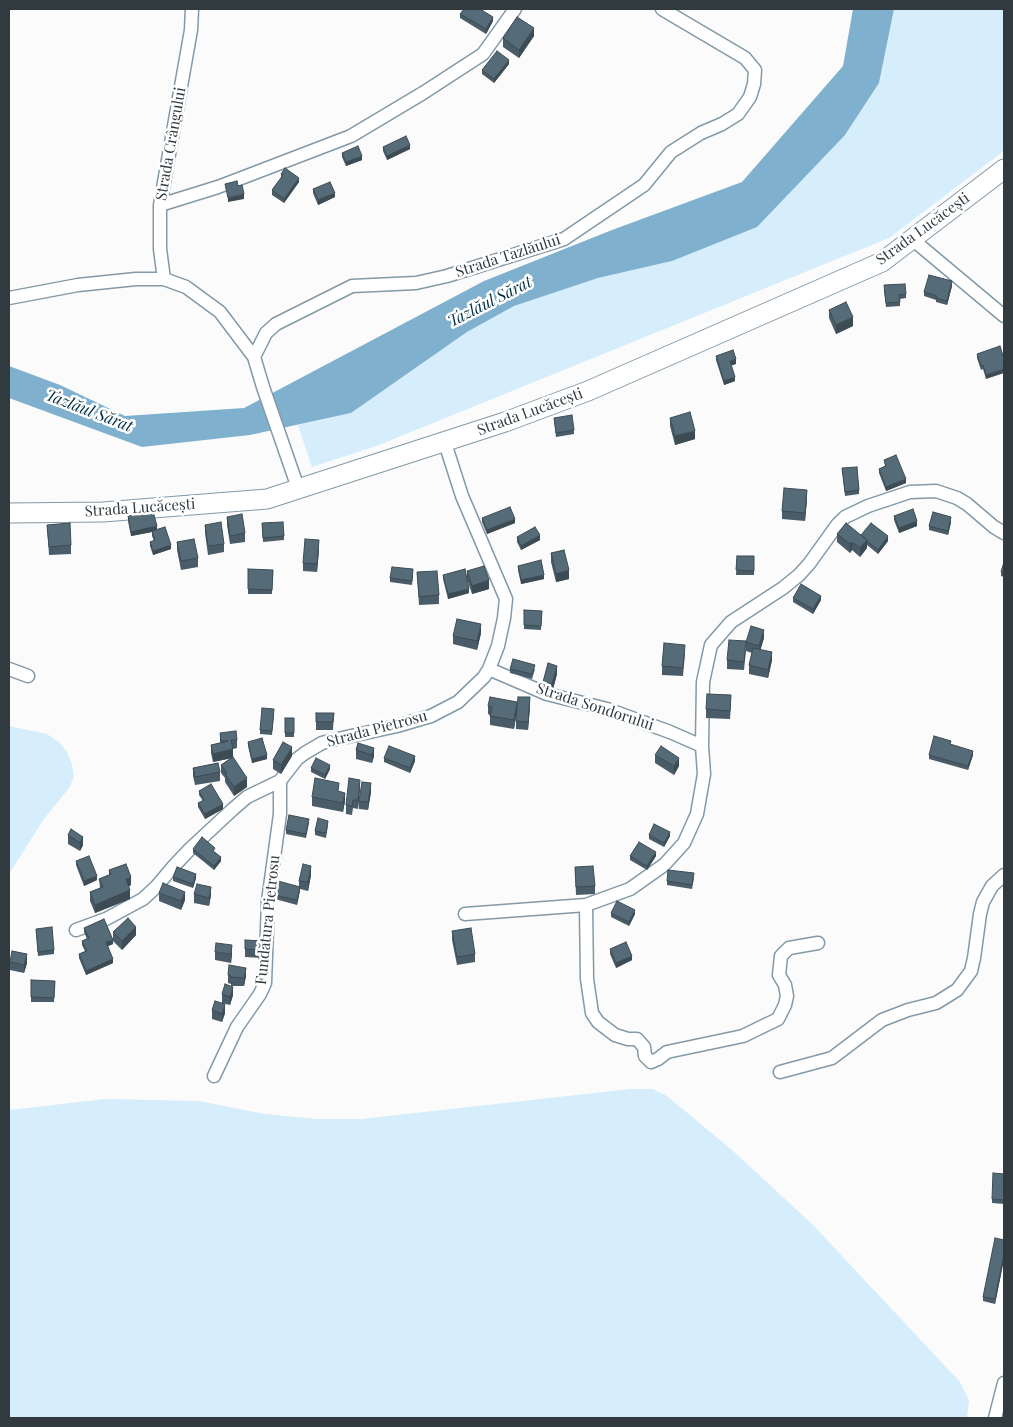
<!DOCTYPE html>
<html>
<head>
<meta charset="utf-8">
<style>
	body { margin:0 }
	#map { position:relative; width:1013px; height:1427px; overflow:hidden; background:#fbfbfb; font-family:"Playfair Display",serif }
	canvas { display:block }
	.frame { position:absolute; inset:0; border:10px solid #303a3f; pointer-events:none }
</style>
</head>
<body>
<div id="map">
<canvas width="1013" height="1427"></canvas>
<div class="frame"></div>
</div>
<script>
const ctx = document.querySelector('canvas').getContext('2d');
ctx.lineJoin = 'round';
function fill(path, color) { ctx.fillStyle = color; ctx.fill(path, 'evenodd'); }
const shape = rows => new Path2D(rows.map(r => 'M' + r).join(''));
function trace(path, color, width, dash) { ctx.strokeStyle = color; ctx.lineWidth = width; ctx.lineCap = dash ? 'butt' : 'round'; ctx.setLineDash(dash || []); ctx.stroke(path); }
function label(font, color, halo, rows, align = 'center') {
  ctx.font = font + ' "Playfair Display",serif'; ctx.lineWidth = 5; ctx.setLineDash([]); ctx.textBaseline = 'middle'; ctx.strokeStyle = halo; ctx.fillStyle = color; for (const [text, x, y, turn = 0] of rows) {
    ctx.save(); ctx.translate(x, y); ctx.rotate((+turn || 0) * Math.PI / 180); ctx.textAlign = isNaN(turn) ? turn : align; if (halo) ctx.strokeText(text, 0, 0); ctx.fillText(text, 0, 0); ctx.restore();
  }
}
const green = shape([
	[894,9,1004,9,1004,151,889,238,379,445,312,467,298,425,351,413,467,332,514,306,598,278,672,261,845,135,879,83],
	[9,726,47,734,60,743,67,752,72,764,74,777,69,788,44,819,9,874],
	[653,1089,667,1096,732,1150,813,1225,960,1382,969,1400,967,1418,9,1418,9,1110,105,1099,199,1101,265,1114,317,1119,361,1119,630,1089]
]);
const water = shape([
	[853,9,894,9,879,83,845,135,757,227,672,261,598,278,514,306,467,332,351,413,250,435,142,447,9,398,9,366,60,385,125,416,244,408,484,281,612,230,742,182,843,66]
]);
const minor = shape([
	[160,205,218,187,351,136,423,93,483,54,515,9],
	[912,239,1004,316],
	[164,279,160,249,160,205,191,30,192,9],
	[9,298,78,285,136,279,164,279,186,287,220,312,254,357,263,387,298,488],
	[254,357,266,333,276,324,352,286,416,283,447,276,564,239,644,185,671,152,701,133,722,124,738,114,750,97,754,84,755,70,745,58,662,9],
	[9,669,28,676],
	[489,669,547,694,607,709,670,732,702,746],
	[586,905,587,979,592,1013,598,1022,615,1035,628,1039,637,1039,644,1047,645,1056,651,1062,658,1059,667,1052,743,1036,778,1019,785,1005,787,996,785,985,779,975,781,956,789,948,818,943],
	[465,914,586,905,630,889,664,865,684,843,697,814,704,774,702,746,703,682,711,645,731,622,783,588,799,575,809,564,837,525,845,517,868,506,910,492,936,491,957,498,967,504,994,527,1004,533],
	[76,930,106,919,143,899,156,887,172,868,190,849,233,809,247,797,280,781,297,759,305,753,322,743,333,740,397,726,431,716,458,702,484,677,489,669,498,646,504,618,506,599,462,496,445,443],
	[780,1072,832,1058,882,1020,908,1010,936,1003,957,990,971,971,974,958,980,914,983,902,992,886,1004,875],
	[214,1076,237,1027,260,994,265,983,268,901,280,814,280,781],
	[995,1418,1004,1383]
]);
const secondary = shape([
	[9,513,103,512,267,499,505,422,588,391,882,262,1004,169]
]);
const wall = shape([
	[460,14,493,21,486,34,460,18],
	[534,36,519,58,503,47,503,38],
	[509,64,494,83,482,74,482,70],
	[383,147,410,149,387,160,383,151],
	[342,153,362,160,346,166,342,157],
	[281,174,299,182,284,203,272,195,272,190,281,178],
	[313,189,335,197,318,205,313,193],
	[952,286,947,305,936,302,936,300,924,296,924,292],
	[884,290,906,294,906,298,900,299,900,306,886,307],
	[829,310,853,326,836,334,829,318],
	[977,354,1004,359,986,379,983,369,981,370,977,358],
	[716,356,736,364,731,365,735,381,724,385,716,360],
	[554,418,574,430,574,434,556,437],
	[670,418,695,439,675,445,670,426],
	[884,460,906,483,886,491,879,473,879,469,885,466],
	[842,468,859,490,859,494,845,496],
	[807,499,805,521,782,519,782,511],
	[128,516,157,530,171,549,153,555,150,546,150,542,154,541,152,536,152,532,131,536,128,521],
	[894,516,917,526,899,533,894,520],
	[227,517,245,533,245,542,230,544,227,525],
	[482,518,515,523,487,534,482,522],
	[951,522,948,535,929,530,929,526],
	[262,523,284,536,284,540,263,542],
	[47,525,71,545,71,554,49,555],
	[205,525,224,544,224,552,208,555,205,533],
	[837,534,861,535,888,541,878,554,867,545,867,548,860,557,852,550,850,553,837,542],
	[517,537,540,540,521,550,517,542],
	[177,542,198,558,198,567,181,570,177,550],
	[319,549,317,572,303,571,303,563],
	[551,553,569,579,556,582,551,562],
	[737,556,754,556,754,575,736,575],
	[1004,562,1004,577,1001,576,1001,572],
	[518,566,544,579,521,584,518,570],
	[273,570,272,594,248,594,248,589],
	[467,571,489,589,472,594,467,579],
	[417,572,439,595,439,604,419,605],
	[413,574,412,585,390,582,390,578],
	[443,575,469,593,448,599,443,579],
	[793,598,821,600,813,614,793,602],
	[524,610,542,611,541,630,524,629],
	[481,633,477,650,453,644,453,636],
	[764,638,760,649,772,660,768,678,749,674,749,665,752,653,746,651,746,642],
	[746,650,744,670,727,669,727,660],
	[685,653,683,676,662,675,662,666],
	[510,669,535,669,532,679,510,673],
	[557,674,552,693,543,691,543,682],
	[731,704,730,719,706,718,706,709],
	[488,706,517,710,514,729,490,725,490,715,488,714],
	[530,706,528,730,516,729,516,721],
	[274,713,272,735,260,734,260,730],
	[316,713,334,713,333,730,316,730],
	[285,718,294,718,294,737,285,737],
	[220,733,237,740,237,748,233,749,233,758,247,787,234,796,225,782,225,778,221,773,221,765,231,758,213,762,211,753,211,745,220,743],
	[248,742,267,759,252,763,248,746],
	[358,743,374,756,372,763,356,759,356,750],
	[655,755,679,766,674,775,655,763],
	[929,755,973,755,968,770,929,759],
	[292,756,281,774,273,769,273,760],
	[384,758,415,761,410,773,384,762],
	[193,768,220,772,220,781,195,785,193,776],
	[311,768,330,769,325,779,311,772],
	[360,788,358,809,353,808,352,815,346,814,346,805],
	[199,791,223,809,205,819,198,807,198,803,203,801,199,795],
	[339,792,345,801,343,812,312,806,312,797],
	[371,792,368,810,359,809,359,801],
	[309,823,306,838,286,834,286,830],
	[328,825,326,838,315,835,315,831],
	[68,835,83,837,83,845,80,851,68,844],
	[649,835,670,836,664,847,649,839],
	[193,849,215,852,221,861,214,870,193,853],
	[630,856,656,856,647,870,630,860],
	[76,861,97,880,84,886,76,865],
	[575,867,595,886,595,894,576,895],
	[109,870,131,885,129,886,130,899,95,913,90,901,90,892,100,888,99,879,109,875],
	[311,875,308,891,300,889,297,905,275,899,275,895,299,887,299,881],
	[173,877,196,878,193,888,173,881],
	[694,878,692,889,667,885,667,881],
	[159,893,185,900,181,910,159,901],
	[194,894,211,895,209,906,194,903],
	[611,913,635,914,629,926,611,917],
	[84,928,113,944,108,946,113,963,86,975,79,958,79,954,85,951,82,945,82,941,87,939,84,932],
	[36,929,54,950,54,954,38,956],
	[452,931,475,954,475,962,457,965,452,940],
	[113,932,136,935,122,950,113,941],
	[245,940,262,941,262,958,245,957],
	[610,949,632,960,616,968,610,954],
	[215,952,232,954,231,963,215,960],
	[10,962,27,963,24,973,10,970],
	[228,975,246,976,244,986,231,986,231,984,228,983],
	[31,980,55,981,54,1002,31,1002],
	[222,994,233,995,230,1005,222,1003],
	[212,1010,225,1013,222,1022,212,1019],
	[1004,1174,1004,1204,992,1203,992,1199],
	[1004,1240,1004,1259,995,1304,983,1301,983,1297]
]);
const shadedWall = shape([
	[493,17,493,21,486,34,486,29],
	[534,28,534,36,519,58,519,50],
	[509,60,509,64,494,83,494,79],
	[410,145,410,149,387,160,387,156],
	[362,156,362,160,346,166,346,162],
	[299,178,299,182,284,203,284,199],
	[335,193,335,197,318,205,318,200],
	[244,194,244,199,228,202,228,198],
	[952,281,952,286,947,305,947,301],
	[853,317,853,326,836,334,836,325],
	[736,359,736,364,730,366,730,361],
	[1004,369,1004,373,986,379,986,375],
	[735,377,735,381,724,385,724,381],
	[695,431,695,439,675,445,675,436],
	[906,479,906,483,886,491,886,487],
	[807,490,807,499,805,521,805,513],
	[951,517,951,522,948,535,948,531],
	[515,519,515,523,487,534,487,530],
	[917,521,917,526,899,533,899,528],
	[157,526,157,531,131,536,131,532],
	[540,535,540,540,521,550,521,546],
	[888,536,888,541,878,554,878,550],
	[319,540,319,549,317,572,317,564],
	[867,540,867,548,860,557,860,548],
	[852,542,852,550,850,553,850,544],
	[171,545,171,549,153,555,153,551],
	[569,570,569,579,556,582,556,574],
	[544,575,544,579,521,584,521,580],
	[489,580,489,589,472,594,472,586],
	[469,589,469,593,448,599,448,594],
	[821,596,821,600,813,614,813,609],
	[481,624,481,633,477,650,477,641],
	[764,630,764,638,759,655,759,646],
	[772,652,772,660,768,678,768,670],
	[557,666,557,674,552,693,552,684],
	[530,697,530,706,528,730,528,722],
	[517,702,517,710,514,729,514,720],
	[292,747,292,756,281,774,281,765],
	[374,748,374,756,372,763,372,755],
	[233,749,233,758,213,762,213,754],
	[973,751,973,755,968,770,968,766],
	[267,755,267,759,252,763,252,759],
	[415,756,415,761,410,773,410,768],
	[679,758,679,766,674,775,674,766],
	[330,765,330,769,325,779,325,775],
	[247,778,247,787,234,796,234,787],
	[360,780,360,788,358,809,358,800],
	[371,783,371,792,368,810,368,802],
	[345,793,345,801,343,812,343,803],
	[223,804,223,809,205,819,205,814],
	[670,832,670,836,664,847,664,843],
	[83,837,83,845,80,851,80,843],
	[656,852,656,856,647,870,647,866],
	[221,857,221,861,214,870,214,866],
	[311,866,311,875,308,891,308,882],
	[196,874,196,878,193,888,193,884],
	[97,876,97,880,84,886,84,881],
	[131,877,131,885,126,888,126,879],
	[211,887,211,895,209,906,209,898],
	[300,887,300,891,297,905,297,900],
	[130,890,130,899,95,913,95,905],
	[185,892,185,900,181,910,181,901],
	[635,910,635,914,629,926,629,922],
	[136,927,136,935,122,950,122,941],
	[113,940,113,944,106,947,106,942],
	[232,945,232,954,231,963,231,954],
	[27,954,27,963,24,973,24,965],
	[632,956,632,960,616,968,616,963],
	[113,959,113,963,86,975,86,971],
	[246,968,246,976,244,986,244,978],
	[233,987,233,995,230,1005,230,997],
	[225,1004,225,1013,222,1022,222,1014],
	[1004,1254,1004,1259,995,1304,995,1299]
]);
const building = shape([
	[464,9,480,9,493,17,486,29,460,14,464,9],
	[517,17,534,28,519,50,503,38,517,17],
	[497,51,509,60,494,79,482,70,497,51],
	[406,136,410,145,387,156,383,147,406,136],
	[358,146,362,156,346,162,342,153,358,146],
	[285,168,299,178,284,199,272,190,283,175,281,174,285,168],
	[237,181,238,186,242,185,244,194,228,198,225,184,237,181],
	[330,182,335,193,318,200,313,189,330,182],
	[929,275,952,281,947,301,936,298,937,296,924,292,929,275],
	[905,284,906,294,899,295,900,302,886,303,884,285,905,284],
	[846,302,853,317,836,325,829,310,846,302],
	[1000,346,1004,359,1004,369,986,375,983,365,981,366,977,354,1000,346],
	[733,350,736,359,730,361,735,377,724,381,716,356,733,350],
	[690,412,695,431,675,436,670,418,690,412],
	[572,415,574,430,556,433,554,418,572,415],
	[896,455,906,479,886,487,879,469,886,466,884,460,896,455],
	[857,467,859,490,845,492,842,468,857,467],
	[784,488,807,490,805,513,782,511,784,488],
	[510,507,515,519,487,530,482,518,510,507],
	[913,509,917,521,899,528,894,516,913,509],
	[153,511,157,526,131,532,128,516,153,511],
	[933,512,951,517,948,531,929,526,933,512],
	[242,514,245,533,230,536,227,517,242,514],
	[221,522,224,544,208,546,205,525,221,522],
	[283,522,284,536,263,538,262,523,283,522],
	[70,523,71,545,49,547,47,525,70,523],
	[846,523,867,540,860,548,852,542,850,544,837,534,846,523],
	[871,523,888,536,878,550,867,541,867,540,861,535,871,523],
	[165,527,171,545,153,551,150,542,155,540,152,531,165,527],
	[535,527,540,535,521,546,517,537,535,527],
	[194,539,198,558,181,561,177,542,194,539],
	[305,539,319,540,317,564,303,563,305,539],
	[564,550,569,570,556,574,551,553,564,550],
	[737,556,754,556,754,571,736,570,737,556],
	[541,560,544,575,521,580,518,566,541,560],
	[1004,562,1004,573,1001,572,1004,562],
	[484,566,489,580,472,586,467,571,484,566],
	[392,567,413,569,412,581,390,578,392,567],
	[248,569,273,570,272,590,248,589,248,569],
	[465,569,469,589,448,594,443,575,465,569],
	[437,571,439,595,419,597,417,572,437,571],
	[801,584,821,596,813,609,793,598,801,584],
	[524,610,542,611,541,626,524,625,524,610],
	[457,619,481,624,477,641,453,636,457,619],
	[751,626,764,630,759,646,746,642,751,626],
	[729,640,746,641,744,662,727,660,729,640],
	[664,643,685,645,683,668,662,666,664,643],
	[753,648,772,652,768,670,749,665,753,648],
	[513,659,535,665,532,674,510,669,513,659],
	[548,663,557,666,552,684,543,682,548,663],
	[707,694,731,695,730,711,706,709,707,694],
	[490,697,517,702,514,720,490,716,492,707,488,706,490,697],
	[518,697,530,697,528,722,516,721,518,697],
	[262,708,274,709,272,731,260,730,262,708],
	[316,713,334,713,333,722,316,722,316,713],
	[285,718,294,718,294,733,285,733,285,718],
	[236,731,237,740,231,740,233,749,213,754,211,745,228,741,221,741,220,733,236,731],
	[934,736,951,741,950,744,973,751,968,766,929,755,934,736],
	[262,738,267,755,252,759,248,742,262,738],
	[283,742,292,747,281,765,273,760,283,742],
	[358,743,374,748,372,755,356,750,358,743],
	[389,746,415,756,410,768,384,758,389,746],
	[661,746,679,758,674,766,655,755,661,746],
	[233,757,247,778,234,787,225,774,227,773,221,765,233,757],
	[316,758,330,765,325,775,311,768,316,758],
	[218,763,220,772,195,777,193,768,218,763],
	[315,778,339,783,338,791,345,793,343,803,312,797,315,778],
	[349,778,360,780,358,800,353,800,352,806,346,805,349,778],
	[362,782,371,783,368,802,359,801,362,782],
	[211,784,223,804,205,814,198,803,204,800,199,791,211,784],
	[289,815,309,819,306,834,286,830,289,815],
	[318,818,328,821,326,833,315,831,318,818],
	[654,824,670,832,664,843,649,835,654,824],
	[71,829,83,837,80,843,68,835,71,829],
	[202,837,215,848,213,851,221,857,214,866,193,849,202,837],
	[639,842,656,852,647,866,630,856,639,842],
	[89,856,97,876,84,881,76,861,89,856],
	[126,864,131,877,126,879,130,890,95,905,90,892,103,887,99,879,111,874,109,870,126,864],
	[303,864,311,866,308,882,299,881,303,864],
	[593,866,595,886,576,887,575,867,593,866],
	[177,867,196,874,193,884,173,877,177,867],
	[668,870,694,873,692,885,667,881,668,870],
	[278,881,300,887,297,900,275,895,278,881],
	[163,883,185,892,181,901,159,893,163,883],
	[197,884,211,887,209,898,194,894,197,884],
	[617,901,635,910,629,922,611,913,617,901],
	[128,918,136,927,122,941,113,932,128,918],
	[104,919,113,940,106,942,113,959,86,971,79,954,87,951,82,941,89,938,84,928,104,919],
	[52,927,54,950,38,952,36,929,52,927],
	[471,928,475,954,457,957,452,931,471,928],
	[245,940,262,941,262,950,245,949,245,940],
	[626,942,632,956,616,963,610,949,626,942],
	[216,943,232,945,231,954,215,952,216,943],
	[12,951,27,954,24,965,10,962,12,951],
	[229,965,246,968,244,978,231,977,231,976,228,975,229,965],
	[31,980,55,981,54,998,31,997,31,980],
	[225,984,233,987,230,997,222,994,225,984],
	[215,1001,225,1004,222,1014,212,1010,215,1001],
	[993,1173,1004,1174,1004,1200,992,1199,993,1173],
	[995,1238,1004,1240,1004,1254,995,1299,983,1297,995,1238]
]);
const streetNames = [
	["Strada Crângului",171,144,-80],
	["Strada Lucăcești",923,229,-36],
	["Strada Tazlăului",508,256,-18],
	["Strada Lucăcești",530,412,-20],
	["Strada Lucăcești",140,508,-4],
	["Strada Sondorului",595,707,18],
	["Strada Pietrosu",377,729,-15],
	["Fundătura Pietrosu",268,920,-84]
];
const waterNames = [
	["Tazlăul Sărat",490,302,-27],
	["Tazlăul Sărat",89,411,21]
];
fill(green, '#d6eefc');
fill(water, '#7fb1ce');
trace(minor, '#8399a7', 15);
trace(secondary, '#8399a7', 21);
trace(minor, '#fff', 12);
trace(secondary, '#fff', 19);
fill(wall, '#495c67');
fill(shadedWall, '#3c4b54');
fill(building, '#556b78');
trace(building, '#3c4b54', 1);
label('15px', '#303a3f', '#fff', streetNames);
label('italic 16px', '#022e43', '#fff', waterNames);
</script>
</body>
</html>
